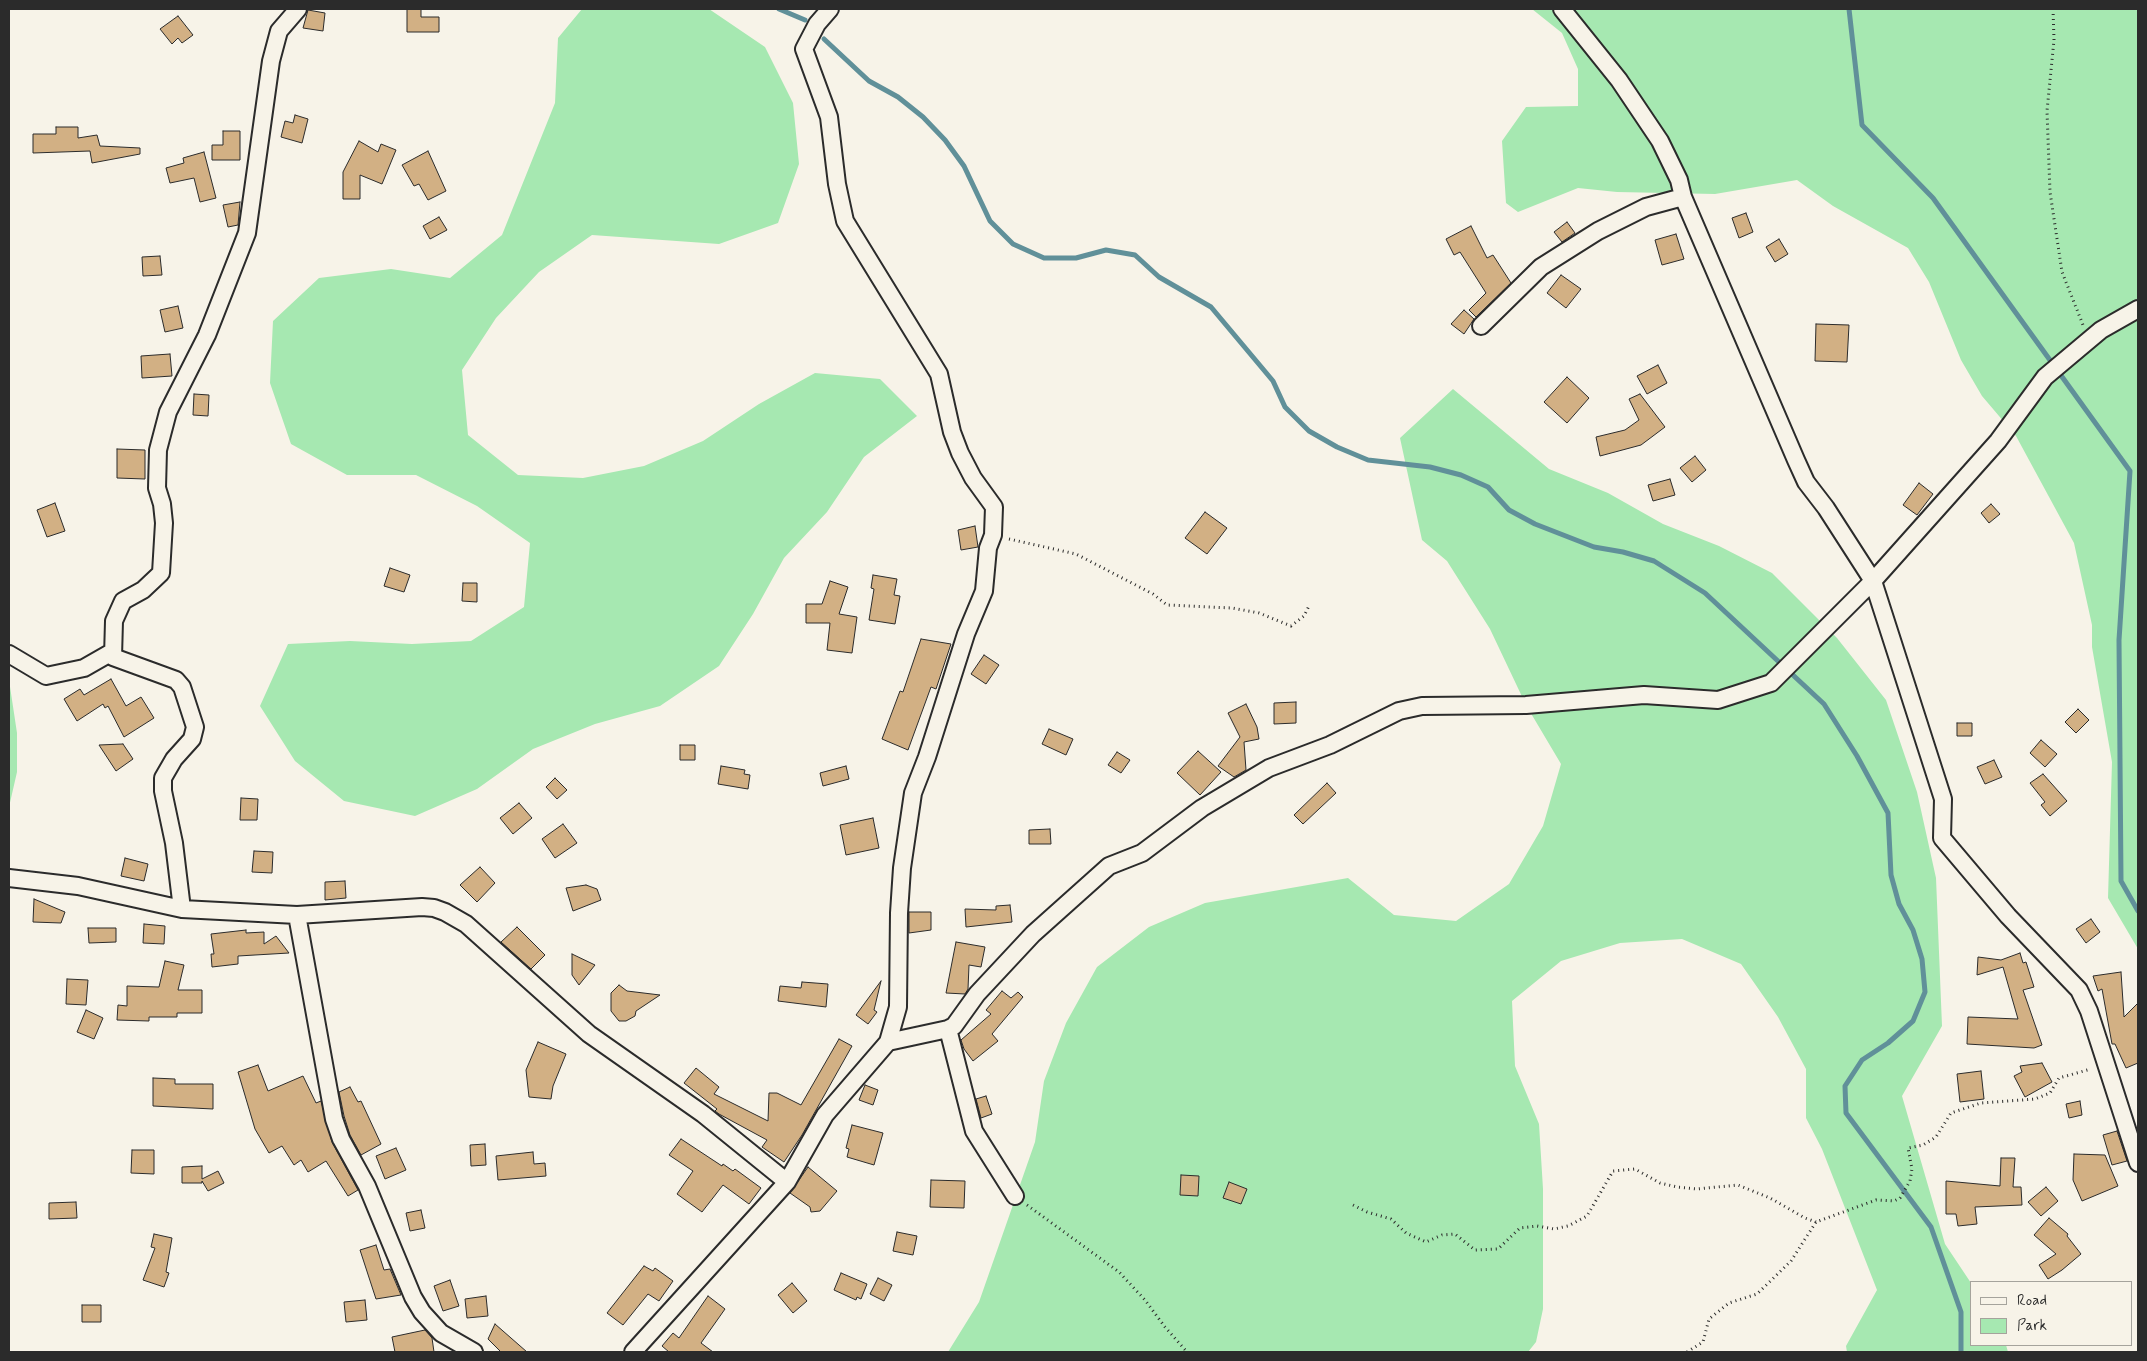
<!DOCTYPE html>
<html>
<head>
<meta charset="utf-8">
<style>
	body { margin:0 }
	#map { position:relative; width:2147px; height:1361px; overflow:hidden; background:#f7f3e8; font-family:Mynerve,sans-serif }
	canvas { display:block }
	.frame { position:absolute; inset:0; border:10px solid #2b2b2b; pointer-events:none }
	.legend { position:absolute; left:1970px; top:1281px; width:162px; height:65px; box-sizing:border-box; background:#f7f3e8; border:1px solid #a5a39c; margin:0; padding:6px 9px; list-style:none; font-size:15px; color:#2b2b2b }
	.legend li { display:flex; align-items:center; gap:10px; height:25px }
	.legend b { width:25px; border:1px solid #a5a39c }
</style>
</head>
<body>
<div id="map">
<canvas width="2147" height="1361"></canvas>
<div class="frame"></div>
<ul class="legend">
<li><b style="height:6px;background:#f7f3e8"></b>Road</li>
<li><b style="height:14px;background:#a6e8b1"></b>Park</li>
</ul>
</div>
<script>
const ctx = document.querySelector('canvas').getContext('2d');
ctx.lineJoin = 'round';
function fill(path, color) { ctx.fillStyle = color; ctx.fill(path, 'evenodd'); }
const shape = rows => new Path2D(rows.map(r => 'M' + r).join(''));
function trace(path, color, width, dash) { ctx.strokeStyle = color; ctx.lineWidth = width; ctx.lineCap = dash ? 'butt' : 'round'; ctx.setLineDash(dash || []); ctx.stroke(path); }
const green = shape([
	[582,9,709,9,765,47,793,103,799,164,778,223,719,244,592,235,539,272,496,318,462,370,468,435,518,475,583,478,644,466,703,441,759,404,815,373,880,379,917,416,864,457,827,512,784,558,753,614,719,666,660,706,595,724,533,749,477,789,415,816,344,801,295,761,260,706,288,644,350,641,412,644,471,641,524,607,530,543,477,506,416,475,347,475,291,444,270,383,273,321,319,278,391,269,450,278,502,235,555,103,558,38],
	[1532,9,2138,9,2138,949,2108,898,2112,762,2092,647,2092,625,2074,543,2016,436,1982,396,1961,360,1929,282,1908,248,1833,206,1797,180,1715,194,1617,192,1578,188,1518,212,1506,203,1502,141,1526,107,1578,106,1578,69,1562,33],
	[1453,389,1549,469,1608,493,1663,524,1719,546,1772,573,1837,638,1886,700,1917,792,1936,878,1942,1026,1902,1096,1945,1244,1971,1283,1971,1345,2006,1345,2008,1352,1847,1352,1846,1346,1877,1290,1822,1149,1806,1118,1806,1069,1778,1017,1741,964,1682,939,1620,943,1561,961,1512,1001,1515,1066,1539,1124,1543,1189,1543,1309,1536,1342,1528,1352,948,1352,979,1302,1035,1142,1044,1081,1066,1023,1097,967,1149,927,1205,903,1348,878,1394,915,1456,921,1509,884,1543,826,1561,764,1526,705,1490,629,1447,561,1422,540,1400,438],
	[9,680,17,733,17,772,9,807]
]);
const stream = shape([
	[779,9,805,20],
	[1849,9,1862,125,1933,198,2130,471,2119,640,2121,881,2138,911],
	[824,39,869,81,898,97,923,117,945,140,964,166,990,221,1013,244,1044,258,1076,258,1106,250,1135,255,1159,277,1211,307,1273,381,1285,407,1309,431,1337,447,1368,460,1430,467,1461,475,1488,487,1509,510,1535,524,1594,547,1623,552,1654,561,1705,593,1824,704,1857,756,1888,813,1891,875,1899,904,1913,930,1922,959,1925,992,1913,1021,1888,1043,1862,1060,1845,1086,1846,1113,1931,1227,1961,1312,1961,1352]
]);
const building = shape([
	[407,9,421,9,421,17,439,17,439,32,407,32,407,9],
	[308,10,325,13,323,31,303,28,308,10],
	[178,16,193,35,182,43,178,38,172,44,160,29,178,16],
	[295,115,308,119,302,143,281,137,285,121,293,123,295,115],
	[56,127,78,127,78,138,97,135,100,146,140,148,140,154,92,163,90,151,33,153,33,134,56,134,56,127],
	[223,131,240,131,240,160,212,160,212,145,223,145,223,131],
	[359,141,378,152,381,144,396,150,382,184,360,175,360,199,343,199,343,172,359,141],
	[428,151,446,191,428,200,419,184,414,186,402,165,428,151],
	[204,152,216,198,200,202,194,178,170,183,166,168,184,163,183,158,204,152],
	[240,202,238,225,228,227,223,205,240,202],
	[1746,213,1753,232,1739,238,1732,218,1746,213],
	[439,217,447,230,430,239,423,226,439,217],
	[1567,222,1575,233,1562,242,1554,232,1567,222],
	[1471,226,1487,258,1493,255,1511,283,1476,317,1469,310,1486,293,1460,252,1454,255,1446,239,1471,226],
	[1676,234,1684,259,1662,265,1655,240,1676,234],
	[1779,239,1788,254,1775,262,1766,247,1779,239],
	[160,256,162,275,143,276,142,257,160,256],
	[1561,275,1581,289,1566,308,1547,293,1561,275],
	[178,306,183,328,165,332,160,310,178,306],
	[1464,310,1474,319,1464,334,1451,324,1464,310],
	[1816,324,1849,325,1847,362,1815,361,1816,324],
	[170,354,172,376,142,378,141,356,170,354],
	[1658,365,1667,383,1647,394,1637,376,1658,365],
	[1567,377,1589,398,1567,423,1544,402,1567,377],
	[194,394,209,395,208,416,193,415,194,394],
	[1640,394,1665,427,1641,445,1600,456,1596,437,1625,430,1639,420,1629,399,1640,394],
	[117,449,145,450,145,479,117,478,117,449],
	[1695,456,1706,470,1692,482,1680,468,1695,456],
	[1670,479,1675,495,1653,501,1648,485,1670,479],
	[1919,483,1933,494,1917,515,1903,505,1919,483],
	[55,503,65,531,47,537,37,510,55,503],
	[1991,504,2000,514,1989,523,1981,513,1991,504],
	[1205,512,1227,528,1207,554,1185,538,1205,512],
	[975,526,978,547,961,550,958,530,975,526],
	[390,568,410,575,404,592,384,586,390,568],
	[873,575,897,579,894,595,900,596,895,624,869,620,874,589,871,588,873,575],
	[830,581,848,587,839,614,857,617,852,653,827,650,830,623,806,623,806,604,822,604,830,581],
	[463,583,477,583,477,602,462,601,463,583],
	[921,639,951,644,936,689,931,687,908,750,882,739,900,691,903,692,921,639],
	[984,655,999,665,986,684,971,674,984,655],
	[111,679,126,706,141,697,154,718,124,737,108,706,105,708,103,704,77,721,64,699,80,689,84,695,111,679],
	[1296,702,1296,723,1274,724,1274,703,1296,702],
	[1246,704,1257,727,1259,739,1244,742,1246,770,1234,777,1218,766,1240,737,1228,713,1246,704],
	[2078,709,2089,720,2076,733,2065,722,2078,709],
	[1957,723,1972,723,1972,736,1957,736,1957,723],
	[1049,729,1073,739,1066,755,1042,744,1049,729],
	[2041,740,2057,754,2045,767,2030,753,2041,740],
	[123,744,133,759,116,771,99,745,123,744],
	[680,745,695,745,695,760,680,760,680,745],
	[1198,751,1221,772,1200,795,1177,773,1198,751],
	[1117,752,1130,760,1121,773,1108,765,1117,752],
	[1994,760,2002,777,1985,784,1977,767,1994,760],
	[721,766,745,770,744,774,750,775,748,789,718,784,721,766],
	[846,766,849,779,823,786,820,773,846,766],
	[2043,774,2067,801,2050,816,2041,805,2045,802,2030,783,2043,774],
	[555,778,567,790,557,799,546,787,555,778],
	[1327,783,1336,793,1303,824,1294,815,1327,783],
	[241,798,258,799,257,820,240,820,241,798],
	[519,803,532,818,513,834,500,818,519,803],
	[873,818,879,848,846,855,840,825,873,818],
	[563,824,577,843,555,858,542,839,563,824],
	[1050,829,1051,844,1029,844,1029,830,1050,829],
	[254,851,273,852,272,873,252,872,254,851],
	[125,858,148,864,144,881,121,876,125,858],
	[480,867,495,883,477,902,460,885,480,867],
	[345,881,346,898,325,900,325,882,345,881],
	[586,885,597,889,601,900,573,911,566,888,586,885],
	[34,899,65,912,61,923,33,922,34,899],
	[1010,905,1012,922,966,927,965,909,996,910,996,906,1010,905],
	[909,912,931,912,931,930,909,933,909,912],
	[2091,919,2100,932,2086,943,2076,929,2091,919],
	[144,924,165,926,164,944,143,943,144,924],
	[517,927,545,955,531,969,501,942,517,927],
	[88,928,116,928,116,942,89,943,88,928],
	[246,930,246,933,264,932,264,944,276,936,289,953,238,956,238,964,212,967,211,954,214,954,211,934,246,930],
	[956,942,985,947,981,967,969,965,968,989,965,994,946,993,956,942],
	[2020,953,2023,963,2026,962,2034,987,2023,990,2042,1045,2034,1048,1967,1044,1968,1017,2018,1019,2003,967,1977,975,1978,957,2001,960,2020,953],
	[572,954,595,965,579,985,572,975,572,954],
	[165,961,184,965,178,990,202,990,202,1013,177,1013,177,1017,149,1017,149,1021,117,1020,118,1005,127,1006,127,986,159,987,165,961],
	[2121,972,2124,1017,2138,1003,2138,1063,2126,1068,2115,1044,2112,1044,2102,989,2098,991,2093,976,2121,972],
	[67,979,88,980,86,1005,66,1004,67,979],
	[881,981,874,1010,877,1012,868,1024,856,1015,881,981],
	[802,982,828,984,826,1007,778,1001,780,986,801,988,802,982],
	[619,985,627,991,660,995,636,1011,635,1016,626,1021,619,1021,611,1011,611,993,619,985],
	[1002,991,1011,998,1018,992,1023,997,992,1034,998,1041,973,1061,964,1049,961,1040,991,1014,986,1010,1002,991],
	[86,1010,103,1018,94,1039,77,1032,86,1010],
	[839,1039,852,1046,802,1135,784,1162,762,1147,767,1140,719,1114,715,1111,717,1109,684,1083,696,1068,719,1087,714,1094,768,1121,769,1093,777,1093,801,1105,839,1039],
	[538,1042,566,1054,553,1086,551,1099,529,1097,526,1070,538,1042],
	[2042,1063,2052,1082,2025,1097,2014,1076,2022,1072,2020,1066,2042,1063],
	[258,1065,268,1091,303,1076,316,1103,321,1101,332,1142,358,1190,348,1196,326,1161,308,1172,301,1160,294,1165,282,1146,269,1153,255,1129,238,1072,258,1065],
	[1981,1071,1984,1099,1960,1102,1957,1074,1981,1071],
	[153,1078,175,1079,175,1084,213,1084,213,1109,153,1106,153,1078],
	[865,1085,878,1090,873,1105,859,1100,865,1085],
	[350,1087,358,1102,361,1101,381,1144,361,1155,350,1135,344,1116,339,1092,350,1087],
	[986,1096,992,1114,981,1118,976,1099,986,1096],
	[2080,1101,2082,1115,2069,1118,2066,1104,2080,1101],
	[852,1125,883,1133,874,1165,847,1157,849,1149,846,1148,852,1125],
	[2117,1131,2127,1161,2112,1165,2103,1135,2117,1131],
	[681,1139,722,1166,723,1164,733,1171,735,1169,761,1188,749,1204,723,1185,702,1212,677,1194,693,1171,669,1155,681,1139],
	[485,1144,486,1165,471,1166,470,1145,485,1144],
	[396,1148,406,1170,385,1179,376,1156,396,1148],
	[132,1150,154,1150,154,1174,131,1173,132,1150],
	[533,1152,534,1164,545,1163,546,1176,498,1180,496,1156,533,1152],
	[2074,1154,2105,1155,2118,1186,2082,1201,2073,1180,2074,1154],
	[2001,1158,2015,1158,2013,1187,2021,1187,2022,1205,1975,1207,1977,1224,1958,1226,1956,1214,1946,1214,1946,1181,2000,1186,2001,1158],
	[202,1166,202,1179,218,1171,224,1183,208,1191,202,1181,202,1183,182,1183,182,1167,202,1166],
	[808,1167,837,1191,820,1211,811,1212,810,1207,790,1193,808,1167],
	[1181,1175,1199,1176,1198,1196,1180,1195,1181,1175],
	[931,1180,965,1181,964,1208,930,1207,931,1180],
	[1229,1182,1247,1189,1241,1204,1223,1198,1229,1182],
	[2046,1187,2058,1201,2041,1216,2028,1202,2046,1187],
	[76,1202,77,1218,49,1219,49,1203,76,1202],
	[421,1210,425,1228,410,1231,406,1213,421,1210],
	[2049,1218,2068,1234,2067,1236,2081,1254,2062,1270,2048,1279,2039,1265,2056,1254,2034,1235,2049,1218],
	[897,1232,917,1236,913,1255,893,1251,897,1232],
	[154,1234,172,1238,166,1272,169,1273,164,1287,143,1280,155,1248,151,1247,154,1234],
	[376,1245,384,1270,390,1269,401,1295,376,1299,360,1250,376,1245],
	[644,1266,653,1271,655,1268,673,1281,659,1301,648,1294,623,1325,607,1313,644,1266],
	[841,1273,867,1284,861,1299,857,1297,856,1300,834,1290,841,1273],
	[878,1278,892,1285,884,1301,870,1294,878,1278],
	[450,1280,459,1306,443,1311,434,1286,450,1280],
	[792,1283,807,1301,793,1313,778,1295,792,1283],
	[486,1296,488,1316,467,1318,465,1299,486,1296],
	[708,1296,725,1309,701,1343,713,1352,669,1352,662,1346,673,1333,679,1338,708,1296],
	[365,1300,367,1320,346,1322,344,1302,365,1300],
	[82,1305,101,1305,101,1322,82,1322,82,1305],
	[495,1324,527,1352,501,1352,488,1339,495,1324],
	[425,1330,432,1338,434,1352,395,1352,392,1337,425,1330]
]);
const path = shape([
	[2053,9,2054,40,2047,111,2050,192,2062,272,2083,325],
	[1009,539,1076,554,1153,594,1167,605,1232,608,1259,613,1291,626,1304,616,1309,606],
	[1027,1205,1119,1272,1145,1300,1165,1327,1187,1352],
	[1353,1205,1367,1212,1391,1219,1406,1233,1426,1242,1442,1235,1455,1234,1475,1250,1498,1249,1520,1228,1537,1226,1554,1229,1568,1226,1587,1216,1613,1171,1635,1169,1660,1183,1677,1187,1697,1189,1738,1185,1770,1198,1805,1218,1816,1222],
	[1687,1352,1703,1342,1709,1319,1729,1303,1757,1294,1791,1261,1816,1222,1876,1200,1894,1201,1900,1198,1910,1181,1912,1169,1908,1148,1923,1145,1936,1137,1951,1113,1981,1103,2035,1099,2050,1093,2059,1078,2091,1069]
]);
const minor = shape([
	[830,9,817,24,804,49,829,117,837,184,845,221,939,374,952,432,960,453,973,478,994,507,993,535,988,548,984,591,966,634,927,757,913,793,902,868,899,913,898,1007,888,1042],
	[1562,9,1619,80,1660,141,1679,180,1683,197,1796,460,1806,482,1826,508,1873,581,1943,799,1942,838,2008,916,2079,990,2089,1011,2138,1163],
	[1481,326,1541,267,1598,231,1646,207,1683,197],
	[9,654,46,676,84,668,112,652],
	[9,878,78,886,182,909,297,915,422,907,434,908,445,912,466,924,589,1034,703,1114,787,1182,825,1115,888,1042,948,1029,954,1026,977,994,1033,934,1109,866,1142,853,1202,808,1269,768,1330,745,1399,711,1422,706,1526,705,1644,695,1718,700,1771,683,1873,581,1998,441,2045,377,2101,330,2138,309],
	[182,909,174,843,163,791,163,778,174,759,192,739,195,727,182,687,176,680,113,657,114,621,123,601,143,590,161,573,164,523,162,504,157,488,158,450,168,412,207,335,247,233,271,61,279,31,298,9],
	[297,915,334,1119,341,1139,367,1186,413,1297,422,1312,441,1333,474,1352],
	[948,1029,974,1131,1015,1196],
	[633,1352,787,1182]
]);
fill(green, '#a6e8b1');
trace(stream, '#609099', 5);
fill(building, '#d2b084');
trace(building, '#2b2b2b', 1);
trace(minor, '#2b2b2b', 20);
trace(path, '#2b2b2b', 3, [1, 4]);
trace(minor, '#f7f3e8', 16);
</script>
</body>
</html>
